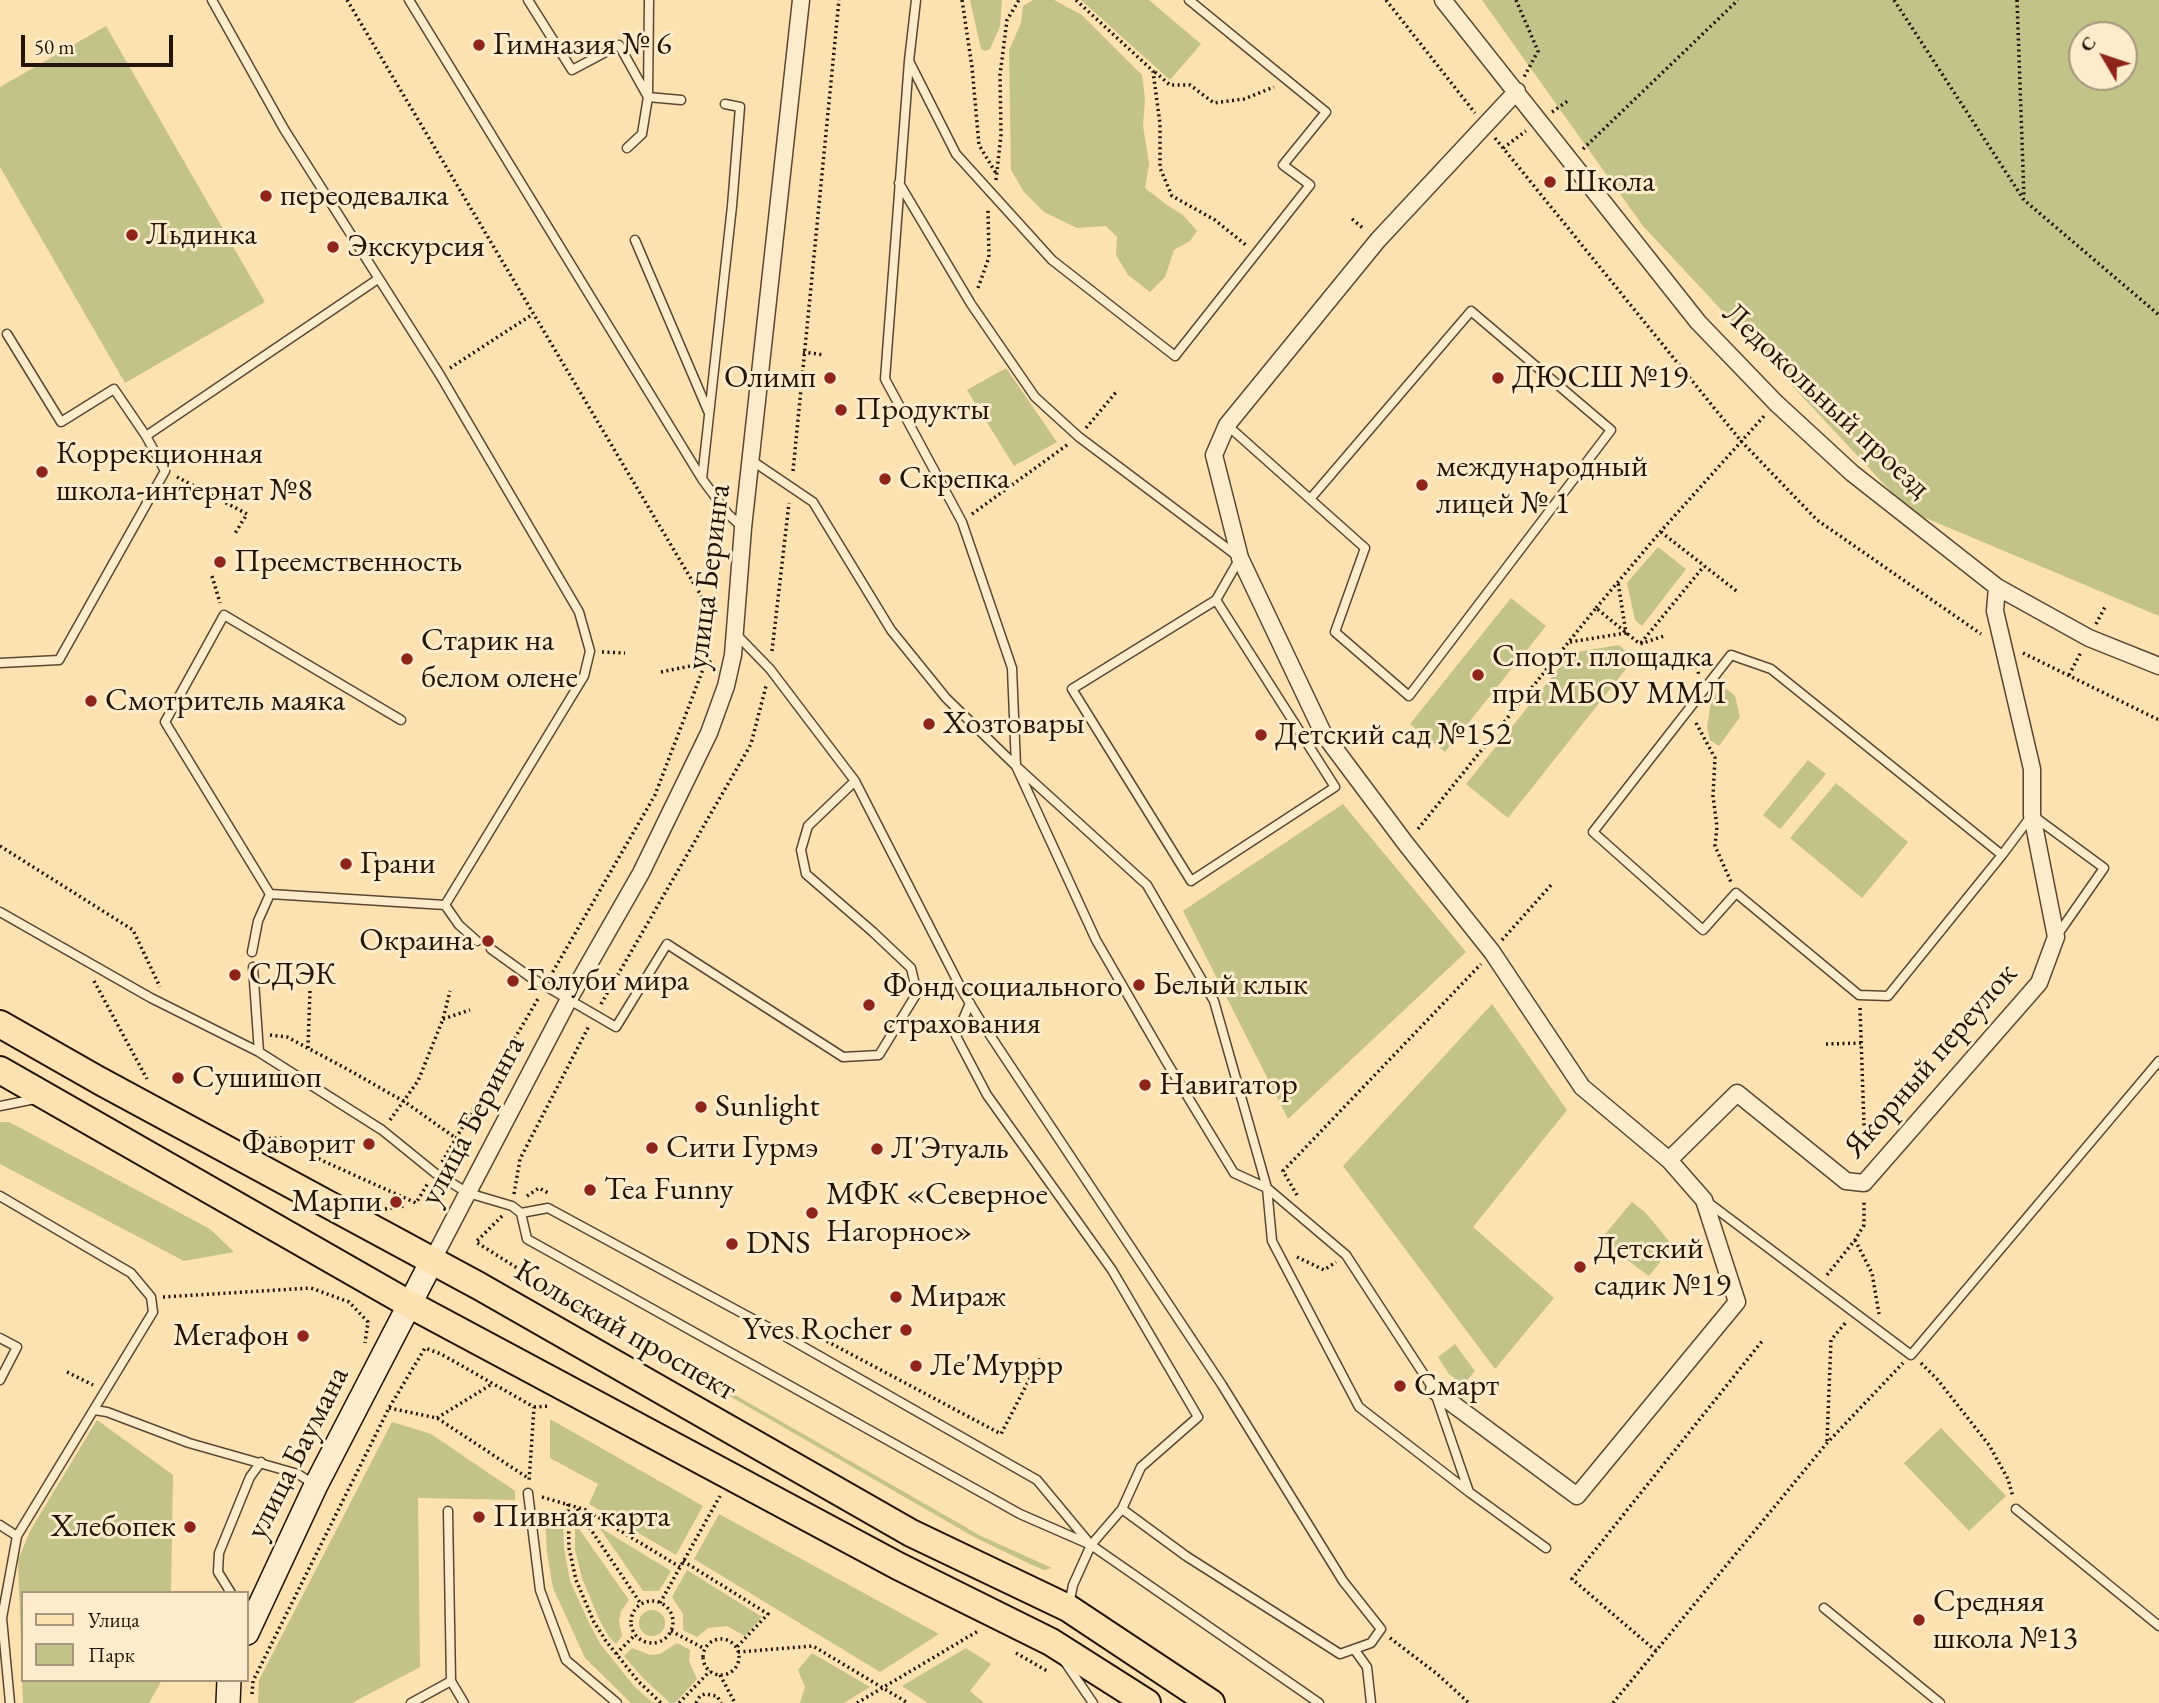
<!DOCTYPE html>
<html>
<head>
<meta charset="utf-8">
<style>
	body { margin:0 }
	#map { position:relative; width:2159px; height:1703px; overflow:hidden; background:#fce1b1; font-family:"EB Garamond",serif }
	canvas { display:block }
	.legend { position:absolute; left:21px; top:1591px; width:228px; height:91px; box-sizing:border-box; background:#fdeccc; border:2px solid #a6967e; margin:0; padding:9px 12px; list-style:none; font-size:21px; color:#241408 }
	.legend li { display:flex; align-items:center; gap:14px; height:35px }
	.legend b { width:35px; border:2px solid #a6967e }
	.north { position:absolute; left:2068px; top:21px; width:70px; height:70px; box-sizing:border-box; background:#fdeccc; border:2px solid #a6967e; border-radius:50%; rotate:309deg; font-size:19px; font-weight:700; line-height:28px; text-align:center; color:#241408 }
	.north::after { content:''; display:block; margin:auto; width:24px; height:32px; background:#8f2418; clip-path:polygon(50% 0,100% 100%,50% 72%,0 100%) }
	.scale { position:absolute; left:21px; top:35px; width:152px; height:32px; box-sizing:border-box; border:4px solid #241408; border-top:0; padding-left:9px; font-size:21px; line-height:24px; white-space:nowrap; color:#241408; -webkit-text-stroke:5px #fdeccc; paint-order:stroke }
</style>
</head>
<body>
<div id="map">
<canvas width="2159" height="1703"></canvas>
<ul class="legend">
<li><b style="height:9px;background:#fce1b1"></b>Улица</li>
<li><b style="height:19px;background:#c2c289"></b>Парк</li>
</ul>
<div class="north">С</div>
<div class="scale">50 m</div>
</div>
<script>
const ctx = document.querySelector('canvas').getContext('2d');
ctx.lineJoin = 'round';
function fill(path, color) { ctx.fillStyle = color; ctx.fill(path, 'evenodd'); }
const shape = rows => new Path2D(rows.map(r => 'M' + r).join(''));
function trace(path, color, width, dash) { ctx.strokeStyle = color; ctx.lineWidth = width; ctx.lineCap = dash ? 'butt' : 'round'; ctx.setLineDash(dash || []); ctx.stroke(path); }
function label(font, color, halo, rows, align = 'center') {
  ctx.font = font + ' "EB Garamond",serif'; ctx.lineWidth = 6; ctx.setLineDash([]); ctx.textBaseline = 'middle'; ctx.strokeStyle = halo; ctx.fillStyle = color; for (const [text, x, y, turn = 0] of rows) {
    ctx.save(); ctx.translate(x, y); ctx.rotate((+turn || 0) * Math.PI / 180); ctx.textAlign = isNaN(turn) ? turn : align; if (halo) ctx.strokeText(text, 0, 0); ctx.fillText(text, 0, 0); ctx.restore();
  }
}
const green = shape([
	[970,0,1002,0,1000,26,990,49,985,51,981,49],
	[1033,0,1054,0,1082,15,1142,75,1145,99,1143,126,1149,164,1145,188,1167,205,1183,215,1197,231,1190,241,1174,250,1165,277,1150,292,1128,275,1116,255,1117,237,1106,226,1077,228,1044,212,1024,192,1011,170,1009,50,1021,23,1023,6],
	[1081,0,1149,0,1201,44,1170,80],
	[1482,0,2159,0,2159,616,1909,511,1643,226],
	[2082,35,2124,35,2124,77,2082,77],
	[106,26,265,302,125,383,0,167,0,87],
	[1006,368,1057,442,1014,466,967,390],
	[1658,547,1686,569,1642,626,1635,620,1627,583],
	[1511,598,1546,626,1445,752,1410,724],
	[1619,645,1634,659,1508,818,1466,784,1571,653],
	[1727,689,1735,696,1740,717,1719,746,1710,740,1707,727,1711,701,1717,692],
	[1808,760,1826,774,1780,829,1763,815],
	[1836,783,1908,842,1862,898,1790,838],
	[1343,804,1466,952,1288,1119,1183,911],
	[1492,1004,1567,1110,1473,1227,1554,1298,1495,1369,1343,1166],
	[0,1122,9,1122,210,1229,234,1252,184,1261,0,1164],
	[1632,1202,1645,1212,1673,1246,1649,1276,1600,1240],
	[1455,1344,1475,1371,1463,1385,1449,1374,1438,1357],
	[693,1375,702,1376,981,1536,1052,1568,1044,1570,1030,1564,974,1537],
	[550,1419,703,1506,676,1555,589,1504,598,1484,550,1458],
	[97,1420,173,1475,171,1593,23,1593,23,1680,162,1680,149,1703,23,1703,18,1560,30,1531],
	[392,1422,431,1434,515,1491,515,1500,418,1498,420,1667,352,1703,258,1703,259,1680],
	[1941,1428,2006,1496,1969,1531,1904,1463],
	[719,1514,939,1634,880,1672,694,1559],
	[545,1520,563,1521,564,1548,570,1581,590,1625,601,1645,634,1686,653,1703,631,1703,585,1658,553,1588,547,1553],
	[575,1523,629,1600,621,1611,619,1621,622,1636,616,1644,609,1637,599,1619,582,1578,575,1550],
	[599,1527,671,1571,659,1591,643,1591],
	[687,1570,762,1617,745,1636,727,1626,708,1628,697,1637,683,1630,683,1614,672,1597],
	'639 1623a13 13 0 1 1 26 0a13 13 0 1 1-26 0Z',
	[677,1643,690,1650,689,1661,697,1679,675,1703,670,1703,642,1677,624,1656,632,1648,650,1655,660,1654],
	[966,1648,991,1664,970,1691,984,1703,928,1703,902,1686],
	[812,1653,870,1687,844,1703,800,1703,805,1687,798,1670]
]);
const path = shape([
	[347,0,706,604,705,664,655,795,551,975],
	[962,0,972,67,979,145,997,175],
	[1076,0,1153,71,1160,124,1160,168,1172,196,1215,220,1247,246],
	[1386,0,1475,113],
	[1516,0,1538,51,1524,77],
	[1894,0,2024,200,2159,315],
	[2017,0,2024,197],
	[1155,72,1170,85,1190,85,1214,103,1244,99,1274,87],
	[1552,112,1569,100],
	[1495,138,1741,441,1817,520,1981,634],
	[1503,148,1526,131],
	[1583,149,1738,0],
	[996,180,1001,135,1000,75,1007,20,1019,0],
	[1352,219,1364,229],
	[978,288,989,257,988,210],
	[803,352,824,355],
	[450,368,533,314],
	[1086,428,1117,391],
	[793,471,839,0],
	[177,477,247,514,234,535],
	[972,514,1067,445],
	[1661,532,1739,593],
	[212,576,220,603],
	[1596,608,1661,531,1765,415],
	[2096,624,2105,607],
	[1570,642,1626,633,1618,582],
	[1641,643,1704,566],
	[772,651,789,503],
	[602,652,625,653],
	[2023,653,2159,720],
	[1696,661,1699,676],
	[661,672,715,661],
	[2069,675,2081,652],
	[1696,723,1715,758,1713,796,1717,827,1715,846,1731,882],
	[1418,829,1596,608,1640,644,1664,636],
	[0,846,133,930,160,987],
	[1502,940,1552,884],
	[94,981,147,1079],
	[601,1004,751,744,766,686],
	[1860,1008,1865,1154],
	[443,1019,470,1010],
	[270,1035,287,1037,347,1069,405,1102,457,1139],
	[1826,1044,1862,1043],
	[308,1048,310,990],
	[390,1120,418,1081,443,1019,450,991],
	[258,1139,282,1138,321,1160,416,1203,428,1183],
	[442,1162,539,997],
	[514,1194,520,1159,589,1026],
	[1297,1195,1283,1171,1481,964],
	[527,1196,539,1188,550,1194],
	[385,1209,405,1206],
	[502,1216,476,1242,563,1297,622,1339],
	[1855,1240,1872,1273,1879,1314],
	[1297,1257,1324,1270,1336,1262],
	[1827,1275,1855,1240,1864,1225,1864,1201],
	[163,1297,311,1288,349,1302,368,1322,365,1343],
	[817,1336,1001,1434,1041,1357],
	[1921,1363,1937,1379,1989,1445,2008,1479,2013,1497],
	[67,1372,93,1385],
	[534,1407,549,1406],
	[389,1408,437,1418,528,1478],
	[437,1418,492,1384],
	[1827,1441,1831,1340,1847,1321],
	[542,1497,586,1510,680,1567],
	[568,1504,569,1548,576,1580,594,1622,606,1641,638,1681,661,1703],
	[577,1509,641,1604],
	[683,1561,768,1614,736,1648],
	'631 1622a21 21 0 1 1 42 0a21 21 0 1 1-42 0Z',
	[660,1603,720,1496],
	[671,1631,705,1649],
	[1390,1638,1436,1673,1469,1703],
	'703 1657a18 18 0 1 1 36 0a18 18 0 1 1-36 0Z',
	[1656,1651,1572,1579,1763,1340],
	[738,1652,813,1646,908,1703],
	[1016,1653,1047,1671],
	[616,1654,635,1635],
	[720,1675,735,1703],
	[252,1694,253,1681,389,1408,425,1348,441,1354,534,1407,529,1482],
	[679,1703,710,1671],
	[696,1703,700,1696,705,1694,717,1696,721,1703],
	[857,1703,978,1631],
	[1613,1703,1827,1443,1903,1363]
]);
const lane = shape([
	[212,0,284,129,440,375,579,612,590,651,584,676,445,905,270,894],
	[409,0,702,479],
	[528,0,572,70,619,45,648,97,642,134,627,148],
	[649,0,648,97,681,100],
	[1189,0,1326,112,1283,165,1310,185,1175,356,1052,260,956,154,909,61,885,379,962,522,1012,668,1016,766,1147,885,1214,1001,1267,1188,1346,1255,1434,1390,1469,1492,1546,1548],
	[909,61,916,0],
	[725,104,740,107,732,206,702,479,728,514,742,527],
	[899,183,971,304,1035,397,1079,437,1240,558,1216,600,1072,689,1191,881,1335,787,1216,600],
	[635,240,708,411],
	[7,334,61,422,114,389,146,436],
	[1227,425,1365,548,1335,632,1409,696,1611,430,1471,311,1311,498],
	[751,460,813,502,891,630,946,698,1016,766,1096,940,1166,1061,1234,1173,1267,1188,1272,1241,1359,1407,1469,1492],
	[735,633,770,669,855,781,963,992,980,1020,1222,1385,1343,1581,1381,1629,1371,1643,1340,1654,1186,1556,1122,1509,1091,1545,1073,1585,1069,1605],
	[0,663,59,660,165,471,146,436,378,279],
	[2002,855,1771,669,1731,655,1593,832,1703,930,1736,893,1859,995,1888,996,2002,855,2032,815,2104,868,2058,934],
	[445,905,459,925,477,941],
	[0,912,151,998,259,1052,382,1130,435,1173,468,1193,512,1206,521,1213,527,1239,1020,1514,1091,1545],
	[491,949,530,977,616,1027,667,944,843,1057,879,1055,917,993,911,968,873,932,806,874,801,850,808,826,855,781],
	[252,952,258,921,270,894,165,722,224,615,401,720],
	[253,967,259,1052],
	[970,1003,956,1036,987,1095,1112,1270,1198,1417,1141,1467,1122,1509],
	[0,1106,35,1099],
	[0,1196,131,1273,151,1297,153,1312,17,1536],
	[1706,1201,1911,1355,2159,1061],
	[521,1213,548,1208,788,1338,1037,1480,1091,1545,1319,1703],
	[0,1338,17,1347,0,1380],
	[94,1410,107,1412,189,1443,298,1474,315,1485],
	[528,1493,540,1590,566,1660,617,1703],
	[2016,1509,2159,1626],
	[448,1511,451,1681],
	[0,1525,17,1536,2,1618,10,1703],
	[231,1593,218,1572,219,1553,250,1477,261,1462],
	[1824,1608,1940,1703],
	[1354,1649,1367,1667,1371,1703],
	[1065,1662,1093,1703],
	[411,1703,451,1681,464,1703]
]);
const street = shape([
	[1443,0,1698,322,1776,403,1852,473,1997,587,2089,638,2159,666],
	[1669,1160,1737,1093,1846,1181,1864,1183,2039,983,2056,937,2032,815,2032,769,1995,611,1997,587],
	[432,1261,569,999,641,873,709,733,726,686,733,655,743,528,801,0],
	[1434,1390,1577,1496,1737,1302,1704,1200,1669,1160,1582,1087,1492,952,1406,844,1323,733,1240,558,1214,455,1227,425,1378,240,1517,91]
]);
const secondary = shape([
	[247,1633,316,1485,432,1261],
	[228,1703,229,1680]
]);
const primary = shape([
	[0,1024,100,1081,479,1286,911,1533,1068,1608,1211,1703],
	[0,1070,409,1304,898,1566,1051,1642,1147,1703]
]);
const markers = [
	[479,45,7,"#8f2418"],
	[1550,182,7,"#8f2418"],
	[266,196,7,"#8f2418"],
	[132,235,7,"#8f2418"],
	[333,247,7,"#8f2418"],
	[830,378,7,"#8f2418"],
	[1498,378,7,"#8f2418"],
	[841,410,7,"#8f2418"],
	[42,472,7,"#8f2418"],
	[885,479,7,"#8f2418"],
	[1422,485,7,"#8f2418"],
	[220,562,7,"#8f2418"],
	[407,659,7,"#8f2418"],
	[1478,675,7,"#8f2418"],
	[91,701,7,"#8f2418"],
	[929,724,7,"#8f2418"],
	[1261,735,7,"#8f2418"],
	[346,864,7,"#8f2418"],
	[488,941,7,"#8f2418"],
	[235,975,7,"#8f2418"],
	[513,981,7,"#8f2418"],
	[1139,985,7,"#8f2418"],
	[869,1005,7,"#8f2418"],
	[178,1078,7,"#8f2418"],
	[1145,1085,7,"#8f2418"],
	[701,1107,7,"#8f2418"],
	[369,1144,7,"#8f2418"],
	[652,1148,7,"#8f2418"],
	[877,1149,7,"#8f2418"],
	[590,1190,7,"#8f2418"],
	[396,1202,7,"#8f2418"],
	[812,1213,7,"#8f2418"],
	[732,1244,7,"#8f2418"],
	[1580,1267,7,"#8f2418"],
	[896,1297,7,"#8f2418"],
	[906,1330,7,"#8f2418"],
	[303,1336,7,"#8f2418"],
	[916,1366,7,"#8f2418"],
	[1400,1386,7,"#8f2418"],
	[479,1517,7,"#8f2418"],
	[190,1527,7,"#8f2418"],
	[1919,1620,7,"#8f2418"]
];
const poiNames = [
	["Гимназия № 6",493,45],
	["Школа",1564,182],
	["переодевалка",280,196],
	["Льдинка",146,235],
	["Экскурсия",347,247],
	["Олимп",816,378,"right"],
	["ДЮСШ №19",1512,378],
	["Продукты",855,410],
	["Коррекционная",56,454],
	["школа-интернат №8",56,491],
	["международный",1436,467],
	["лицей № 1",1436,504],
	["Скрепка",899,479],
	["Преемственность",234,562],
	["Старик на",421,641],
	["белом олене",421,678],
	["Спорт. площадка",1492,657],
	["при МБОУ ММЛ",1492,694],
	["Смотритель маяка",105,701],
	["Хозтовары",943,724],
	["Детский сад №152",1275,735],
	["Грани",360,864],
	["Окраина",474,941,"right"],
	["СДЭК",249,975],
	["Голуби мира",527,981],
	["Белый клык",1153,985],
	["Фонд социального",883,987],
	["страхования",883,1024],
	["Сушишоп",192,1078],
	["Навигатор",1159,1085],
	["Sunlight",715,1107],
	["Фаворит",355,1144,"right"],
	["Сити Гурмэ",666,1148],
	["Л'Этуаль",891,1149],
	["Tea Funny",604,1190],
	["МФК «Северное",826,1195],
	["Нагорное»",826,1232],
	["Марпи",382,1202,"right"],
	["DNS",746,1244],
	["Детский",1594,1249],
	["садик №19",1594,1286],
	["Мираж",910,1297],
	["Yves Rocher",892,1330,"right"],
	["Мегафон",289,1336,"right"],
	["Ле'Муррр",930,1366],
	["Смарт",1414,1386],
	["Пивная карта",493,1517],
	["Хлебопек",176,1527,"right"],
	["Средняя",1933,1602],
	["школа №13",1933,1639]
];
const streetNames = [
	["Ледокольный проезд",1826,401,43],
	["улица Беринга",709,577,-83],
	["Якорный переулок",1931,1061,-49],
	["улица Беринга",473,1121,-62],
	["Кольский проспект",625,1331,30],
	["улица Баумана",298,1453,-63]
];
fill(green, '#c2c289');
trace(lane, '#5a4732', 11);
trace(street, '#5a4732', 19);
trace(secondary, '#241408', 26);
trace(primary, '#241408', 30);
trace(path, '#241408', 3.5, [2, 3.5]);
trace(lane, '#fdeccc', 8);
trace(street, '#fdeccc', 16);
trace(secondary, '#fdeccc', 23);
trace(primary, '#fce1b1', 26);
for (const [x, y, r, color] of markers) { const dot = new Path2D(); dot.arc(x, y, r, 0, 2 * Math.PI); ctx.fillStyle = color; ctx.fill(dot); trace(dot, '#fdeccc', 2.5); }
label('32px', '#241408', '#fdeccc', poiNames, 'left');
label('32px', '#241408', '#fdeccc', streetNames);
</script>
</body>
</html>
